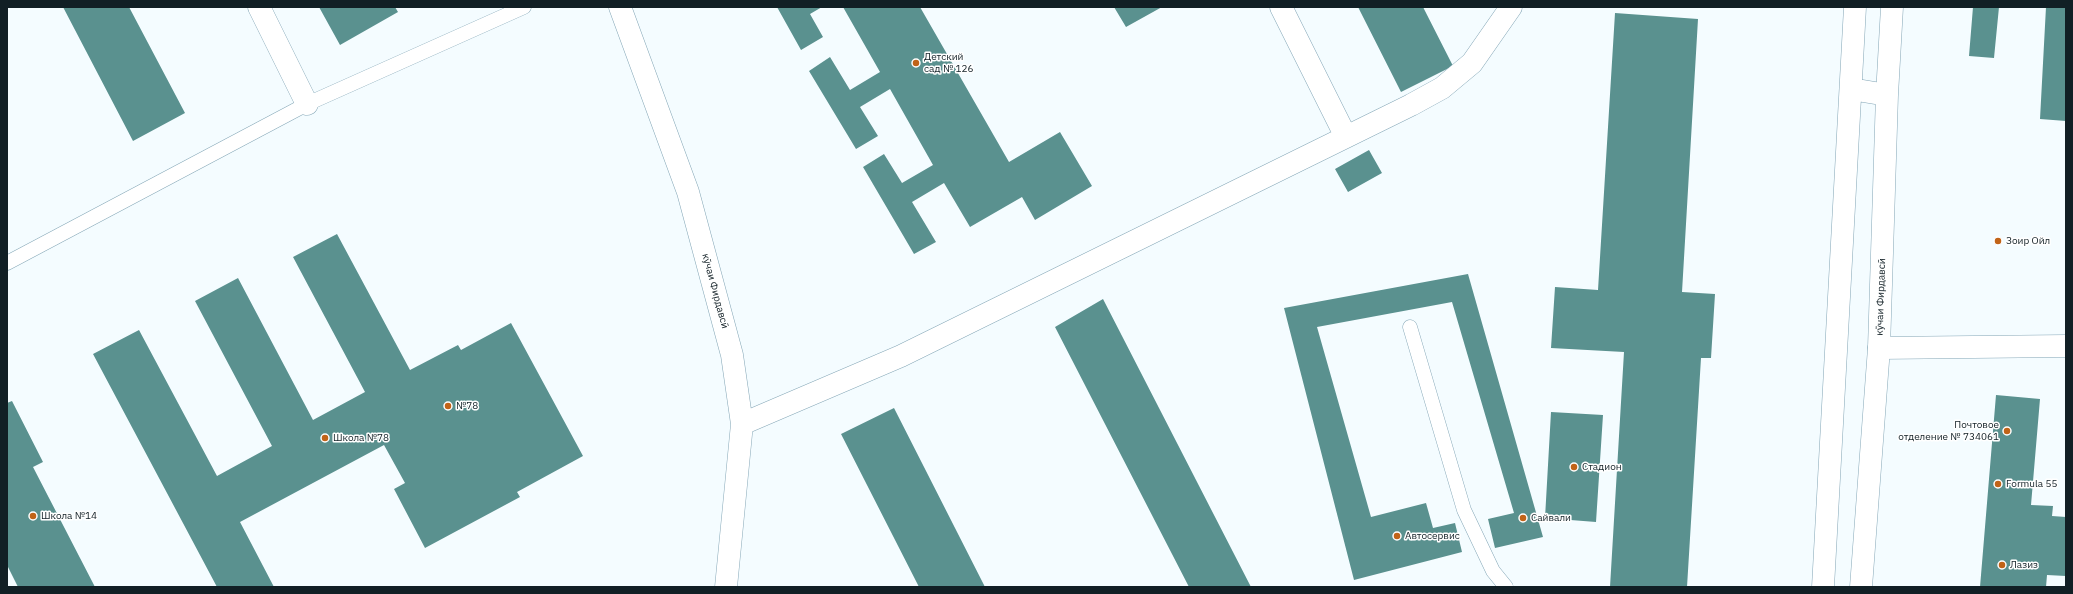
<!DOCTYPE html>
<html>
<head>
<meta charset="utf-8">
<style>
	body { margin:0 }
	#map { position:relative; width:2073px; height:594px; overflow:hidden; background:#f4fcff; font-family:"IBM Plex Sans",sans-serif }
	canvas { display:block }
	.frame { position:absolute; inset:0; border:8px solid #111f25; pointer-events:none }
</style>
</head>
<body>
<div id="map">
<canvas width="2073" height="594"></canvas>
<div class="frame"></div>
</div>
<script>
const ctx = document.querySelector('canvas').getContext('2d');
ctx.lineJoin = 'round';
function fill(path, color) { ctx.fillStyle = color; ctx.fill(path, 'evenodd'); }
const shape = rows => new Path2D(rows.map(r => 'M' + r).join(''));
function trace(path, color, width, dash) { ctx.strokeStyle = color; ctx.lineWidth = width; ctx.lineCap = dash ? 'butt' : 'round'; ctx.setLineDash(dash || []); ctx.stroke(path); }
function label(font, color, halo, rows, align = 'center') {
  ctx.font = font + ' "IBM Plex Sans",sans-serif'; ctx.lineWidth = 3; ctx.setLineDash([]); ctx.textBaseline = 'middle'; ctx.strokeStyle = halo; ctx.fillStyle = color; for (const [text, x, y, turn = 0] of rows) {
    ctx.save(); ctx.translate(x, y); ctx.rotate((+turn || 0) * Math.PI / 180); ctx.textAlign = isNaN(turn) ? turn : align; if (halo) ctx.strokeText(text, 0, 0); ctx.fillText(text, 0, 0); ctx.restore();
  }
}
const building = shape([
	[63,7,129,7,185,113,133,141],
	[319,7,395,7,398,12,340,45],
	[777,7,822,7,810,14,823,37,801,50],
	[843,7,920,7,1009,162,1060,132,1092,186,1035,220,1022,197,970,227,944,183,912,202,936,242,914,254,863,167,884,154,902,183,933,165,890,89,860,107,878,136,856,149,809,71,830,57,850,90,880,72],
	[1114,7,1162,7,1126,27],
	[1358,7,1423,7,1453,66,1401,92],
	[1973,7,1999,7,1994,58,1969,56],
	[2046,7,2066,7,2066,121,2040,119],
	[1615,13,1698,19,1682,292,1715,294,1711,358,1701,358,1687,587,1610,587,1624,352,1551,348,1555,287,1598,290],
	[1369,150,1382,173,1348,192,1335,169],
	[337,234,410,370,458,345,461,350,511,323,583,456,517,492,520,497,425,548,394,489,405,483,384,445,240,522,274,587,217,587,93,354,139,330,217,476,272,446,195,301,238,278,313,420,365,392,293,257],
	[1468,274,1543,537,1495,548,1488,519,1514,513,1452,302,1317,327,1371,517,1426,503,1433,528,1455,523,1462,552,1354,580,1284,308],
	[1103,299,1251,587,1189,587,1055,327],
	[1996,395,2040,399,2031,505,2053,506,2052,516,2066,517,2066,576,2047,575,2046,587,1980,587],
	[12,401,43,462,33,467,95,587,18,587,7,565,7,403],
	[894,408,985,587,919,587,841,434],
	[1551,412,1603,415,1596,522,1545,518]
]);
const lane = shape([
	[7,263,307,104,524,7],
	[1410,327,1464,510,1493,571,1506,587]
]);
const street = shape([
	[259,7,307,104],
	[620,7,688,192,732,355,742,424,726,587],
	[1281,7,1346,137],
	[1879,348,2066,346],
	[742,424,901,356,1411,105,1442,88,1472,63,1511,7]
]);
const secondary = shape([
	[1851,89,1887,95],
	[1823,587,1855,7],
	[1861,587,1879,348,1887,95,1892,7]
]);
const markers = [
	[916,63,4,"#c16318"],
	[1998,241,4,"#c16318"],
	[448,406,4,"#c16318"],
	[2007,431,4,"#c16318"],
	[325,438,4,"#c16318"],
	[1574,467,4,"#c16318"],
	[1998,484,4,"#c16318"],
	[33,516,4,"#c16318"],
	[1523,518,4,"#c16318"],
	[1397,536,4,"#c16318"],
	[2002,565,4,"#c16318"]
];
const poiNames = [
	["Детский",924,57],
	["сад № 126",924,69],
	["Зоир Ойл",2006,241],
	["№78",456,406],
	["Почтовое",1999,425,"right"],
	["отделение № 734061",1999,437,"right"],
	["Школа №78",333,438],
	["Стадион",1582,467],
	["Formula 55",2006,484],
	["Школа №14",41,516],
	["Сайвали",1531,518],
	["Автосервис",1405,536],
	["Лазиз",2010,565]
];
const streetNames = [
	["кӯчаи Фирдавсӣ",715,291,75],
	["кӯчаи Фирдавсӣ",1881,297,-88]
];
fill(building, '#5a918f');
trace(lane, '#85a7b7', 15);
trace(street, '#85a7b7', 23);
trace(secondary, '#85a7b7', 23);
trace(lane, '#fff', 14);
trace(street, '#fff', 22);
trace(secondary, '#fff', 22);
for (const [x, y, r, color] of markers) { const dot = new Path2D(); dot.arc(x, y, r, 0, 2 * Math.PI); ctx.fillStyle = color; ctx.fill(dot); trace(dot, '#fff', 1.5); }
label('10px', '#111f25', '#fff', poiNames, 'left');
label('10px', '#111f25', '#fff', streetNames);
</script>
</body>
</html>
